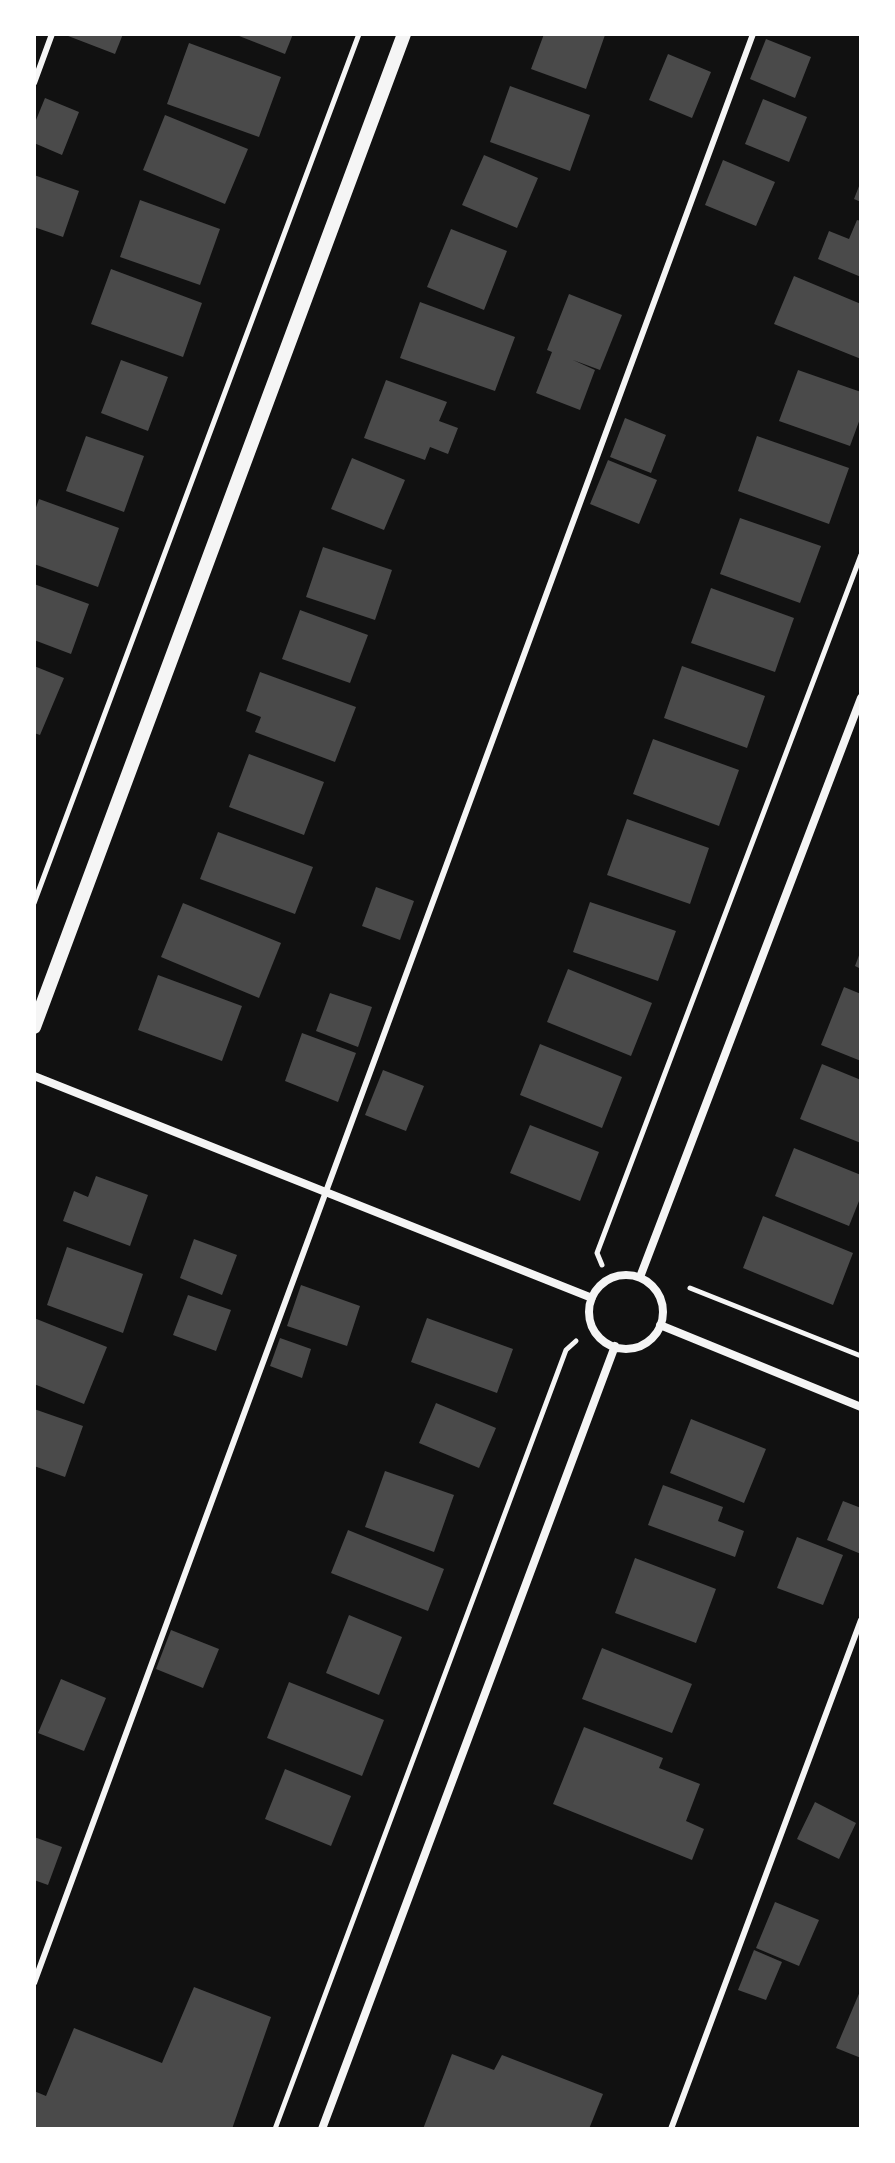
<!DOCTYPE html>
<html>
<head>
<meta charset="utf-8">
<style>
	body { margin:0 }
	#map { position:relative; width:895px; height:2163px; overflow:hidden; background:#111; font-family:Spectral,serif }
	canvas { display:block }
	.frame { position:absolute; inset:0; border:36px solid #fff; pointer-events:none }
</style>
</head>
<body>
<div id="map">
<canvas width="895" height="2163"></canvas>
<div class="frame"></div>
</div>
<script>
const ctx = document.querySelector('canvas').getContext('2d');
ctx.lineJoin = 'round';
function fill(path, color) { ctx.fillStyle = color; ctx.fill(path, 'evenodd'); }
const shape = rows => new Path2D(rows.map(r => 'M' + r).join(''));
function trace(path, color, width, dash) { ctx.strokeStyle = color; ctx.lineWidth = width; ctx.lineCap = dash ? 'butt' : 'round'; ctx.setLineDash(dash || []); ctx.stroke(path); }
const building = shape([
	[63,34,123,34,115,54],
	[234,34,293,34,285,54],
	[544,34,605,35,586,89,531,69],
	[766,39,811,57,795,98,750,79],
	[189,43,281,77,259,137,167,104],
	[668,54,711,72,692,118,649,100],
	[510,86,590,115,570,171,490,142],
	[45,98,79,112,62,155,34,143,34,125],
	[763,99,807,117,789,162,745,144],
	[165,115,248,149,225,204,143,170],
	[484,155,538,178,517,228,462,205],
	[723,160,775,182,756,226,705,205],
	[34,175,79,191,63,237,34,227],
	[861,181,861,202,854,199],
	[140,200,220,229,200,285,120,257],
	[857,220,861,221,861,277,818,259,829,231,849,239],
	[451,229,507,251,484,310,427,287],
	[111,269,202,303,183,357,91,324],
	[794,276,861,304,861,359,774,324],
	[569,294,622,315,600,370,573,360,595,370,580,410,536,393,552,352,547,350],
	[420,302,515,337,495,391,400,358],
	[121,360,168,377,148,431,101,413],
	[798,370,861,392,861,416,850,446,779,421],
	[386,380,447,402,439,421,458,428,448,454,430,447,425,460,364,438],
	[625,418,666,435,651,473,610,457],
	[86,436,144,456,124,512,66,491],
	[757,436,849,468,829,524,738,491],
	[352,458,405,480,384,530,331,509],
	[608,460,657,480,639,524,590,504],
	[39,499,119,528,98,587,34,564,34,513],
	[740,518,821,546,800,603,720,574],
	[323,547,392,570,375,620,306,597],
	[34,584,89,604,71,654,34,640],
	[711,588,794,618,775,672,691,643],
	[300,610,368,635,350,683,282,659],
	[34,666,64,678,40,735,34,733],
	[682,666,765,696,747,748,664,718],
	[260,672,356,707,335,762,255,732,261,717,246,711],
	[653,739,739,770,719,826,633,794],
	[249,754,324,782,304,835,229,807],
	[627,819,709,848,690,904,607,875],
	[218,832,313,867,295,914,200,879],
	[376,887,414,901,400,940,362,926],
	[590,902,676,931,658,981,573,952],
	[183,903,281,943,259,998,161,957],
	[861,950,861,969,855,966],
	[568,969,652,1003,631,1056,547,1022],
	[158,975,242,1006,222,1061,138,1030],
	[844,987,861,994,861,1061,821,1045],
	[330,993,372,1007,358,1047,316,1031],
	[302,1033,356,1053,338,1102,285,1081],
	[540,1044,622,1077,602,1128,520,1095],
	[822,1064,861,1080,861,1143,800,1119],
	[383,1070,424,1086,406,1131,365,1115],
	[530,1125,599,1152,580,1201,510,1173],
	[794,1148,861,1175,861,1196,849,1226,775,1196],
	[96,1176,148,1195,130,1246,63,1221,74,1191,88,1197],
	[763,1216,853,1253,833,1305,743,1268],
	[194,1239,237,1255,222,1295,180,1278],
	[67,1247,143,1274,123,1333,47,1305],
	[301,1285,360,1306,347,1346,287,1326],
	[188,1295,231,1310,216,1351,173,1335],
	[34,1318,107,1347,84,1404,34,1384],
	[427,1318,513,1349,497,1393,411,1362],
	[280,1338,311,1349,302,1378,270,1366],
	[436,1403,496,1428,479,1468,419,1443],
	[34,1409,83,1426,65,1477,34,1466],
	[691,1419,766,1449,744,1503,670,1473],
	[385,1471,454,1495,434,1552,365,1527],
	[663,1485,723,1507,718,1521,744,1531,735,1557,648,1525],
	[843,1501,861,1508,861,1554,827,1540],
	[348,1530,444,1569,428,1611,331,1573],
	[797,1537,843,1555,823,1605,777,1588],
	[635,1558,716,1589,696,1643,615,1613],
	[349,1615,402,1637,379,1695,326,1673],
	[171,1630,219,1649,203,1688,156,1669],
	[602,1648,692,1684,672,1733,582,1699],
	[61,1679,106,1698,84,1751,38,1733],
	[289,1682,384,1720,362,1776,267,1738],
	[584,1727,663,1758,659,1768,700,1784,686,1821,704,1829,692,1860,553,1804],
	[285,1769,351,1796,331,1846,265,1819],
	[815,1802,856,1823,839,1859,797,1839],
	[34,1837,62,1847,48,1885,34,1880],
	[775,1902,819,1920,799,1966,756,1948],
	[754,1950,782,1962,766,2000,738,1990],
	[194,1987,271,2017,232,2129,34,2129,34,2091,46,2096,74,2028,162,2063],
	[861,1989,861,2058,836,2048],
	[452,2054,494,2070,502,2055,603,2094,589,2129,423,2129]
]);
const path = shape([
	[34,903,359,34],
	[602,1265,597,1253,861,555],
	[690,1288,861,1356],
	[275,2129,566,1350,576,1341]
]);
const service = shape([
	[34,83,52,34],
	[34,1983,753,34],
	[671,2129,861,1620]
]);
const minor = shape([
	[34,1076,592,1298],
	'589 1312a37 37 0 1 1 74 0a37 37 0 1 1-74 0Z',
	[640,1277,861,698],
	[660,1325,861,1407],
	[322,2129,615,1346]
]);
const tertiary = shape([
	[34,1027,404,34]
]);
fill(building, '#4a4a4a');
trace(path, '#f5f5f5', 5);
trace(service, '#f5f5f5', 6);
trace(minor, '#f5f5f5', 8);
trace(tertiary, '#f5f5f5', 14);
</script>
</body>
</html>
